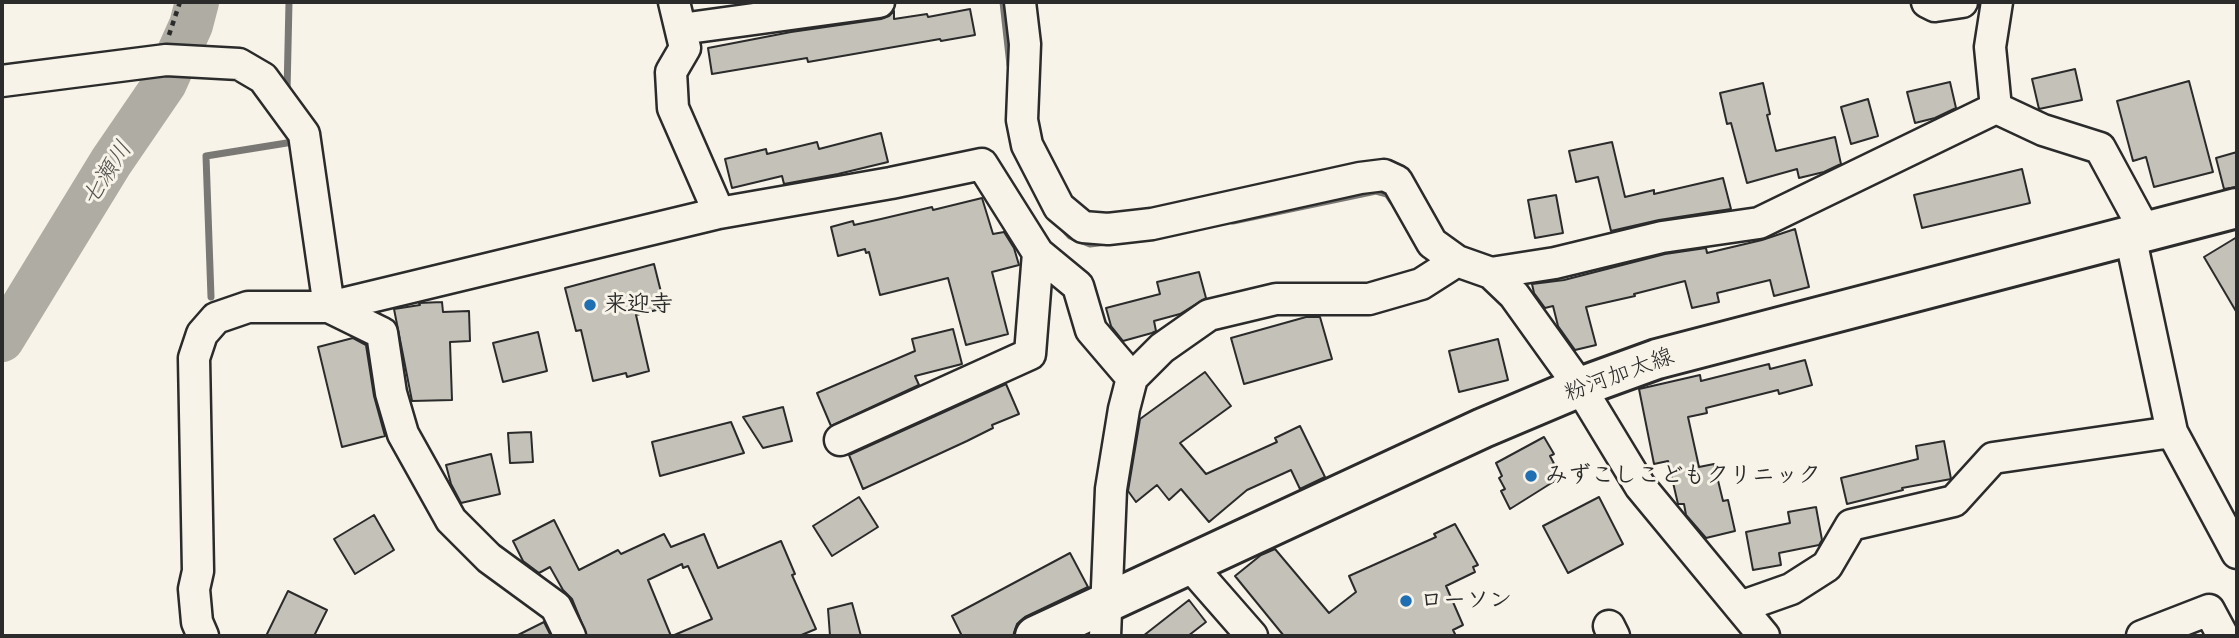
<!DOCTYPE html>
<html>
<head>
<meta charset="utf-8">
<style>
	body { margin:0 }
	#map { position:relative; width:2239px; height:638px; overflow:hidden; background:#f7f3e8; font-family:"Playpen Sans",sans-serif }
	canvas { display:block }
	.frame { position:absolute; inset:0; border:4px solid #2b2b2b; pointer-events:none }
</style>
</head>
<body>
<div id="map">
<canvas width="2239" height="638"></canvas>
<div class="frame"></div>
</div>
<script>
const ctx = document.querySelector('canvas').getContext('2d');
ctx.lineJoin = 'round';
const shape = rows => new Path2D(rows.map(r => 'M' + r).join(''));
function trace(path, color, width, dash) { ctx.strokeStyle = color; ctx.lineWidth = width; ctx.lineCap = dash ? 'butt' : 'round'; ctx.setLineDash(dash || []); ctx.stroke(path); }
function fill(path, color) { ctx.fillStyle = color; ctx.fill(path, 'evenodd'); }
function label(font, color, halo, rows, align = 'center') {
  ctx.font = font + ' "Playpen Sans","Klee One",sans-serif'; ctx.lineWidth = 6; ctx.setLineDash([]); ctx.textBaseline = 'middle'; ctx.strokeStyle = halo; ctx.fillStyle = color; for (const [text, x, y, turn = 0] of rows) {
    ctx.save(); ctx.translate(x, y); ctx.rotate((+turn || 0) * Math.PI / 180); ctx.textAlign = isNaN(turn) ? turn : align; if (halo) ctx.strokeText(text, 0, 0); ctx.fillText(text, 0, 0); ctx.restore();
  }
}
const stream = shape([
	[1003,2,1010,65],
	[287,92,289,2],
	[1233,221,1376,191,1387,194,1392,201],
	[1062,227,1070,236,1090,244,1107,242],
	[211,297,206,156,293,142,293,138]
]);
const river = shape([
	[2,340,111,162,165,83,191,25,197,2]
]);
const building = shape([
	[970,9,975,35,941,41,940,39,808,62,807,58,712,74,708,48,791,32,881,19,889,16,894,11,894,19,927,14,928,17,970,9],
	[2075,69,2082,100,2039,109,2032,79,2075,69],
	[2189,81,2213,172,2154,187,2146,157,2133,161,2117,101,2189,81],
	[1950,82,1956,108,1935,118,1915,123,1907,92,1950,82],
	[1763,83,1770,114,1767,115,1776,151,1835,137,1841,164,1824,172,1799,178,1797,169,1747,183,1731,123,1727,124,1720,93,1763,83],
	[1868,99,1878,136,1851,144,1841,107,1868,99],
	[881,133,888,162,838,174,784,184,782,176,732,188,725,159,766,149,767,154,817,142,819,149,881,133],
	[1612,142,1625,197,1654,190,1654,194,1723,178,1731,209,1659,220,1611,231,1598,177,1576,182,1569,151,1612,142],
	[2237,152,2237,187,2224,189,2216,158,2237,152],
	[2022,169,2030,203,1922,228,1914,195,2022,169],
	[1556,195,1563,233,1535,238,1528,200,1556,195],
	[982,198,993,234,1004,232,1014,248,1019,265,992,272,1008,334,966,345,948,278,880,295,869,252,866,253,865,249,838,256,831,227,853,221,854,225,881,219,932,207,933,210,982,198],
	[1795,229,1809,287,1774,296,1770,280,1717,293,1719,302,1692,308,1685,281,1634,294,1635,296,1586,307,1596,345,1575,350,1558,326,1553,306,1545,308,1534,293,1532,284,1564,280,1665,254,1706,248,1707,253,1762,240,1795,229],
	[2237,237,2237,313,2204,257,2237,237],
	[654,264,665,308,636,315,649,371,627,377,626,373,593,381,581,330,576,331,565,288,654,264],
	[1199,272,1206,298,1180,314,1154,321,1156,331,1152,333,1123,341,1111,326,1106,308,1160,294,1157,282,1199,272],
	[442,302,443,312,469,311,470,341,450,342,452,400,412,401,394,309,420,305,419,303,442,302],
	[1306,317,1320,317,1332,359,1244,384,1231,338,1306,317],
	[953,329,962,364,915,376,919,385,831,426,817,393,915,351,912,339,953,329],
	[538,332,547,371,503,382,493,343,538,332],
	[353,338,366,345,374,396,385,436,342,447,318,347,353,338],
	[1498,339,1508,380,1459,392,1449,351,1498,339],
	[1805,360,1812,385,1779,394,1778,390,1706,408,1707,413,1688,417,1699,467,1714,464,1723,501,1728,500,1735,531,1706,538,1686,515,1684,504,1678,504,1668,461,1654,464,1639,389,1700,375,1701,381,1769,364,1770,369,1805,360],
	[1205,372,1231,406,1180,443,1206,474,1277,442,1275,438,1300,426,1325,477,1300,489,1291,470,1247,490,1209,522,1181,489,1169,500,1157,485,1136,502,1128,491,1140,419,1205,372],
	[1006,384,1019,414,992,425,993,428,967,441,863,489,849,455,1006,384],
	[783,407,792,441,763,448,743,417,783,407],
	[731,422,744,453,660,476,652,442,731,422],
	[531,432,533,462,510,463,508,433,531,432],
	[1544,437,1554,454,1550,456,1561,477,1510,509,1501,491,1505,489,1499,478,1502,476,1496,463,1544,437],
	[1944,441,1951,479,1902,488,1903,490,1847,504,1841,478,1918,459,1916,446,1944,441],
	[491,454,500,494,461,503,451,484,446,465,491,454],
	[859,497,878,527,832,556,813,526,859,497],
	[1599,497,1623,544,1568,573,1543,526,1599,497],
	[1816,507,1822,540,1819,545,1779,553,1781,565,1753,570,1746,532,1790,523,1788,512,1816,507],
	[374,515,394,550,355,574,334,539,374,515],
	[554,520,579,570,618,550,621,554,664,534,671,547,704,534,718,568,781,541,795,574,792,575,816,629,799,636,672,636,712,619,688,566,683,568,682,564,648,580,671,636,587,636,572,599,563,590,550,567,539,573,523,561,513,541,554,520],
	[1455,524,1478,565,1473,567,1475,572,1446,586,1463,625,1453,630,1456,636,1284,636,1235,576,1261,555,1275,549,1329,613,1356,592,1349,576,1436,537,1434,534,1455,524],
	[1070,553,1088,587,1025,617,1017,624,1013,636,962,636,952,616,1070,553],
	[288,591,327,610,314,636,266,636,288,591],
	[1189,600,1206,622,1188,636,1143,636,1189,600],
	[852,603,861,636,830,636,828,609,852,603],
	[544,622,551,636,516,636,544,622]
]);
const path = shape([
	[169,35,180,2]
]);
const street = shape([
	[674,2,685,48,671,72,673,108,719,213],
	[1020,2,1025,44,1022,120,1027,145,1059,207,1083,227,1108,229,1152,224,1360,178,1384,175,1397,181,1432,243,1457,261,1491,273,1514,295,1580,387,1640,486,1764,636],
	[1927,2,1935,6,1962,2],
	[681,29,879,2],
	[2,81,166,60,239,64,263,78,304,134,329,307],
	[1996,108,2043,130,2100,148,2145,231],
	[1996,108,1990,47,1997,2],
	[2130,235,2172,432,2237,553],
	[1491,273,1555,263,1662,237,1759,223,1996,108],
	[329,307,382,333,391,393,403,434,451,520,489,558,556,607,570,636],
	[840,440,1030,354,1038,253],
	[1189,564,1252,636],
	[1740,607,1791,589,1827,566,1851,525,1954,501,1993,458,2172,432],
	[1609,626,1614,636],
	[203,636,197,622,194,589,198,571,194,358,202,334,216,318,248,307,329,307,719,213,891,183,982,164,1038,253,1078,286,1091,330,1132,378],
	[1105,636,1111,489,1124,409,1132,378,1162,348,1209,315,1276,299,1369,299,1421,284,1457,261],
	[2142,636,2209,610,2223,636]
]);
const primary = shape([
	[1035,636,1483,428,1580,387,1657,359,2237,208]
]);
const markers = [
	[590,305,7,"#1f6fb2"],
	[1531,476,7,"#1f6fb2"],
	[1406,601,7,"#1f6fb2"]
];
const poiNames = [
	["来迎寺",604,305],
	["みずこしこどもクリニック",1545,476],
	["ローソン",1420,601]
];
const streetNames = [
	["粉河加太線",1619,375,-20]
];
const waterNames = [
	["七瀬川",107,174,-57]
];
trace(stream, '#7a7874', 7);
trace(river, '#afaca4', 44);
fill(building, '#c4c1b9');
trace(building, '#2b2b2b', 2);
trace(street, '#2b2b2b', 35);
trace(primary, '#2b2b2b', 44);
trace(path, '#2b2b2b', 4.5, [5, 5]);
trace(street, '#f7f3e8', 30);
trace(primary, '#f7f3e8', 38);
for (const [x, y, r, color] of markers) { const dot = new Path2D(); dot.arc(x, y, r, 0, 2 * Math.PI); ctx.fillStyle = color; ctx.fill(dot); trace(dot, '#f7f3e8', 2.5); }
label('bold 23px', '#2b2b2b', '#f7f3e8', poiNames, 'left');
label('23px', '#2b2b2b', '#f7f3e8', streetNames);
label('italic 24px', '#53524f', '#f7f3e8', waterNames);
</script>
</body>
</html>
